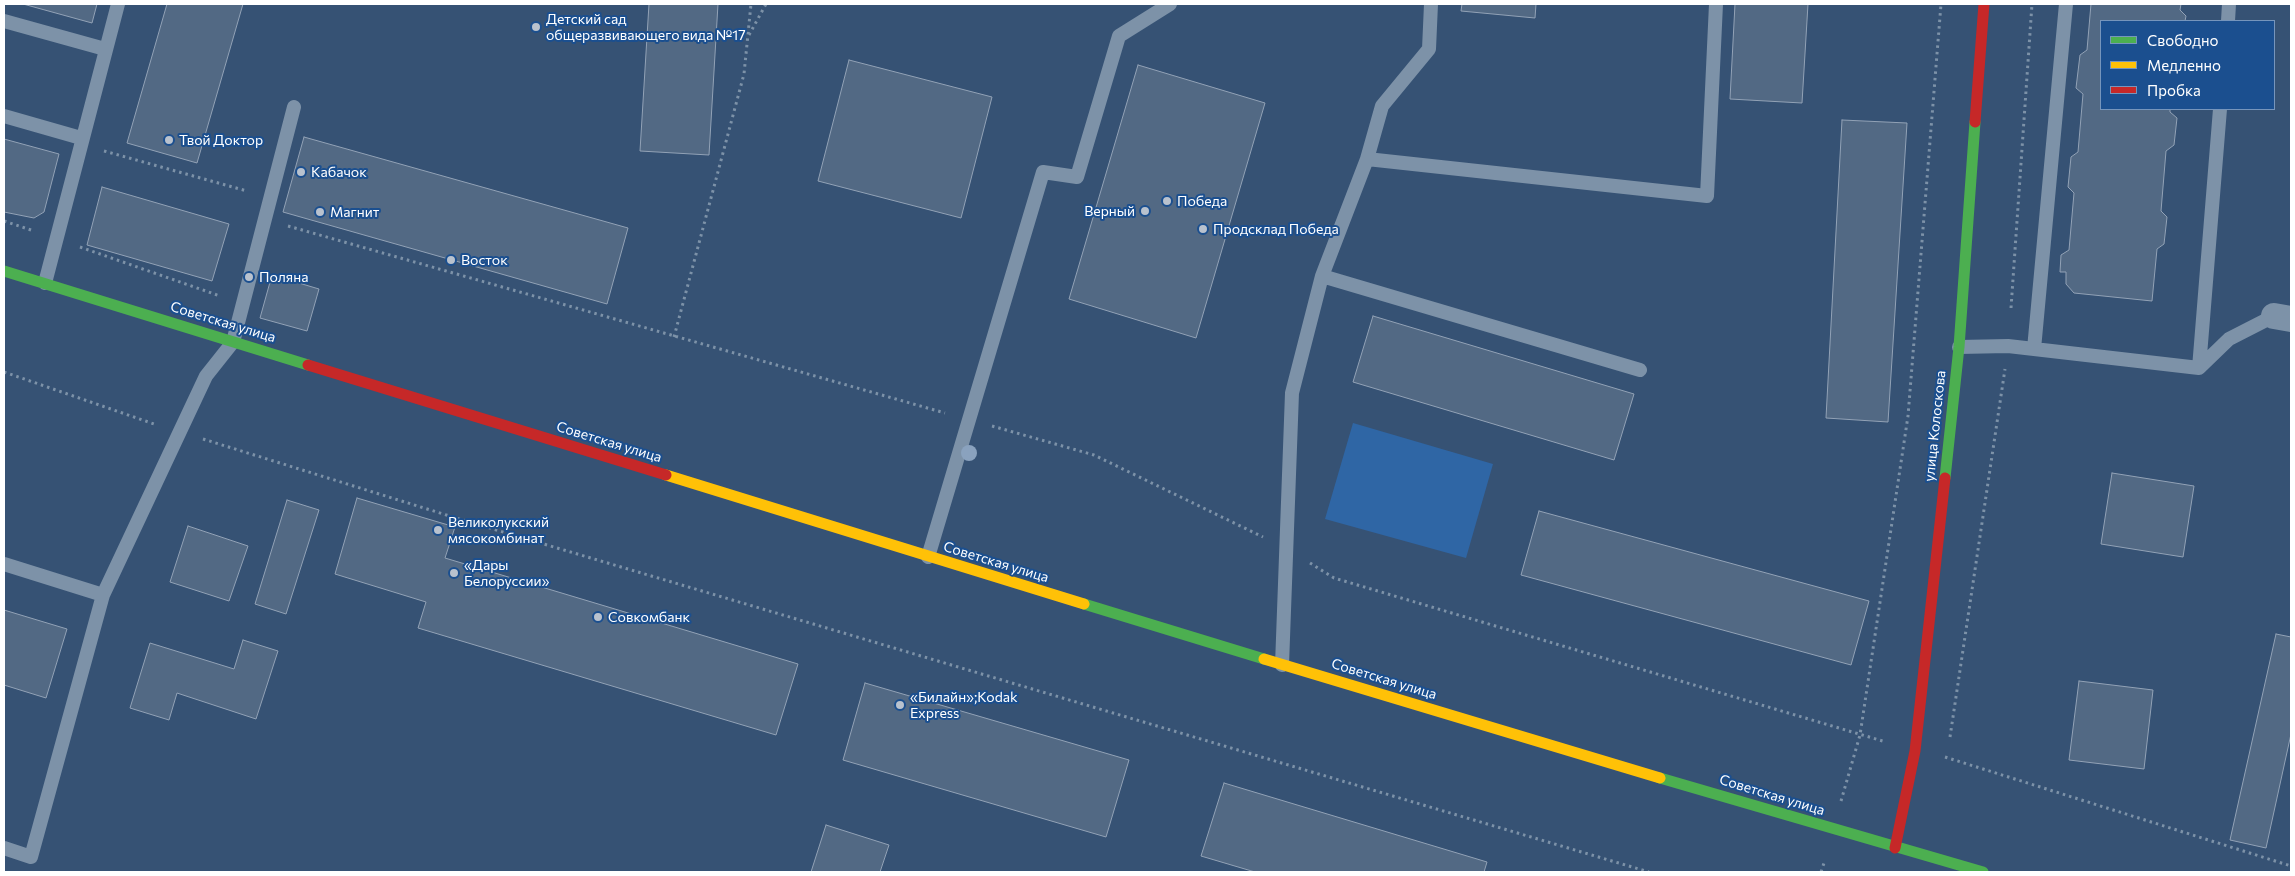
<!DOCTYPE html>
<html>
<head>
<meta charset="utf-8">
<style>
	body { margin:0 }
	#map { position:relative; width:2295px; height:876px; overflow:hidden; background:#365274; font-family:Commissioner,sans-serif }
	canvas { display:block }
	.frame { position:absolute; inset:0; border:5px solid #fff; pointer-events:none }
	.legend { position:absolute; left:2100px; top:20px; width:175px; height:90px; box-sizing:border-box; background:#1b4f8f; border:1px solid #7695bc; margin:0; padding:6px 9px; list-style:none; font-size:15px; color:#fff }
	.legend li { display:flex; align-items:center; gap:10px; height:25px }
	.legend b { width:25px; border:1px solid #7695bc }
</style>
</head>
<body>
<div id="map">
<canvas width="2295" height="876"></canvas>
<div class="frame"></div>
<ul class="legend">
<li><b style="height:6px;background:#4caf50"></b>Свободно</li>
<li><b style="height:6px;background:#ffc107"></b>Медленно</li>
<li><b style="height:6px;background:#c62828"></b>Пробка</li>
</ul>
</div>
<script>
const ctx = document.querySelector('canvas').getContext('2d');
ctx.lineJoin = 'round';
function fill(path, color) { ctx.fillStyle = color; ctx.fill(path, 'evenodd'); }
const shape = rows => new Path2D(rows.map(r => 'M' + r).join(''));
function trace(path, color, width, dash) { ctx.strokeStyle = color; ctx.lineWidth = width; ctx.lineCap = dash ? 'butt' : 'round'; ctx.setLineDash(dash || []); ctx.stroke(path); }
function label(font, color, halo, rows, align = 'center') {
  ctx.font = font + ' Commissioner,sans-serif'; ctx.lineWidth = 4; ctx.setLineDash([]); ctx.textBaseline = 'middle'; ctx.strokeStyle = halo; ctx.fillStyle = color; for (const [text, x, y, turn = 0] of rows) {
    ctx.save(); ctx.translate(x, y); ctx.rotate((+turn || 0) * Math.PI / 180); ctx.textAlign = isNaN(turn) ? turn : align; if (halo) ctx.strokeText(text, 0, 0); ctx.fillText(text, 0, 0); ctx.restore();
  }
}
const green = shape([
	[1353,423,1493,464,1466,558,1325,519]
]);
const building = shape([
	[23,4,97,4,92,23,23,4],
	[167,4,243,4,197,163,127,143,167,4],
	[649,4,718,4,709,155,640,151,649,4],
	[1462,4,1536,4,1535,18,1461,11,1462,4],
	[1735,4,1808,4,1802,103,1730,99,1735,4],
	[2091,4,2181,4,2180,10,2186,16,2185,21,2101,21,2101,109,2170,109,2170,112,2177,118,2174,145,2166,151,2161,211,2167,217,2164,244,2157,249,2152,301,2074,293,2066,284,2066,272,2060,272,2061,255,2069,250,2074,193,2068,187,2071,157,2078,152,2083,94,2076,88,2080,55,2087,50,2091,4],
	[849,60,992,97,961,218,818,181,849,60],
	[1138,65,1265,103,1196,338,1069,299,1138,65],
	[1842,120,1907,123,1888,422,1826,418,1842,120],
	[304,137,628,228,607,304,283,212,304,137],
	[4,139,59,154,44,212,34,218,4,212,4,139],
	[102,187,229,224,212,281,87,245,102,187],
	[272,275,319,289,307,331,260,318,272,275],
	[1373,316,1634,394,1614,460,1353,382,1373,316],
	[2112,473,2194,486,2183,557,2101,544,2112,473],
	[357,498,455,527,445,558,798,664,776,735,418,628,426,602,335,574,357,498],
	[287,500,319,510,286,614,255,604,287,500],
	[1539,511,1869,601,1851,665,1521,575,1539,511],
	[188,526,248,546,229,601,170,582,188,526],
	[4,610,67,629,46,698,4,685,4,610],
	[2276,634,2291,637,2291,734,2266,848,2230,840,2276,634],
	[243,640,278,651,256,719,177,693,169,720,130,708,150,643,234,669,243,640],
	[2079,681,2153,690,2144,769,2069,760,2079,681],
	[865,683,1129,760,1106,837,843,760,865,683],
	[1224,783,1487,862,1484,872,1255,872,1201,856,1224,783],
	[826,825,889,845,880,872,811,872,826,825]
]);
const path = shape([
	[749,35,766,4],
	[104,151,247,191],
	[4,221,34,231],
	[288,226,945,413],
	[80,247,220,296],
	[2011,308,2032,4],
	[674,337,744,74,751,4],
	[4,372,157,425],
	[992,426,1094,455,1263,537],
	[203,439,456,518,1649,872],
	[1310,563,1334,578,1886,742],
	[1950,737,2005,369],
	[1945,757,2291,866],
	[1841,801,1860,735,1908,416,1941,4],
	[1821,872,1825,860]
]);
const lane = shape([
	[1431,4,1429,49,1382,106,1367,159,1707,196,1716,4],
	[4,21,105,49],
	[2228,21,2229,4],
	[4,116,81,138],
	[1322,276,1640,370],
	[45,283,118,4],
	[1959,347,2008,346,2199,368,2229,339,2274,316],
	[2034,349,2066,4],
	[2199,368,2220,109],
	[928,557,1043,172,1077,177,1119,36,1170,4],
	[4,564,103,595],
	[1282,665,1292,393,1322,276,1367,159],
	[4,848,31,857,103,595,206,376,233,342,294,107]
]);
const street = shape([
	[2274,316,2291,319]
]);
const fast = shape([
	[4,271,308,365],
	[1945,478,1959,347,1975,122],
	[1084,604,1264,659],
	[1660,778,1983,872]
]);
const slow = shape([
	[666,475,1084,604],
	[1264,659,1660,778]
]);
const jam = shape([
	[1975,122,1984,4],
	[308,365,666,475],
	[1895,848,1915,751,1945,478]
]);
const trees = [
	[969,453]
];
const markers = [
	[536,27,5,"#b9c2ce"],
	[169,140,5,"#b9c2ce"],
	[301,172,5,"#b9c2ce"],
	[1167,201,5,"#b9c2ce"],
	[1145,211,5,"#b9c2ce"],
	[320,212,5,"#b9c2ce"],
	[1203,229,5,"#b9c2ce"],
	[451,260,5,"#b9c2ce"],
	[249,277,5,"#b9c2ce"],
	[438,530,5,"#b9c2ce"],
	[454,573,5,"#b9c2ce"],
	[598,617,5,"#b9c2ce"],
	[900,705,5,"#b9c2ce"]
];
const poiNames = [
	["Детский сад",546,19],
	["общеразвивающего вида №17",546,35],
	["Твой Доктор",179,140],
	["Кабачок",311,172],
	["Победа",1177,201],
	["Верный",1135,211,"right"],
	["Магнит",330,212],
	["Продсклад Победа",1213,229],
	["Восток",461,260],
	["Поляна",259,277],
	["Великолукский",448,522],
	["мясокомбинат",448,538],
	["«Дары",464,565],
	["Белоруссии»",464,581],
	["Совкомбанк",608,617],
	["«Билайн»;Kodak",910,697],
	["Express",910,713]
];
const streetNames = [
	["Советская улица",223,322,17],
	["улица Колоскова",1935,426,-84],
	["Советская улица",609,442,17],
	["Советская улица",996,562,17],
	["Советская улица",1384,679,17],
	["Советская улица",1772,795,17]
];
fill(green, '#2f66a5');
fill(building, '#526984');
trace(building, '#92a2b6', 1);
trace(path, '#7d92a8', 3, [2.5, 4]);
trace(lane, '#7d92a8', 14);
trace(street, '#7d92a8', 26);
trace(fast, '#4caf50', 11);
trace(slow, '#ffc107', 11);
trace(jam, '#c62828', 11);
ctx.fillStyle = '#8aa2be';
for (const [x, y] of trees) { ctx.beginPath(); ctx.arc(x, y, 8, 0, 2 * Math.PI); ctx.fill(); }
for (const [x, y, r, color] of markers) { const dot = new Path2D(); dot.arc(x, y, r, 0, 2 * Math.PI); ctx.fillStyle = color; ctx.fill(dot); trace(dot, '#1b4f8f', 2); }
label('14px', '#fff', '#1b4f8f', poiNames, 'left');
label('14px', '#fff', '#1b4f8f', streetNames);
</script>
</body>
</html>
